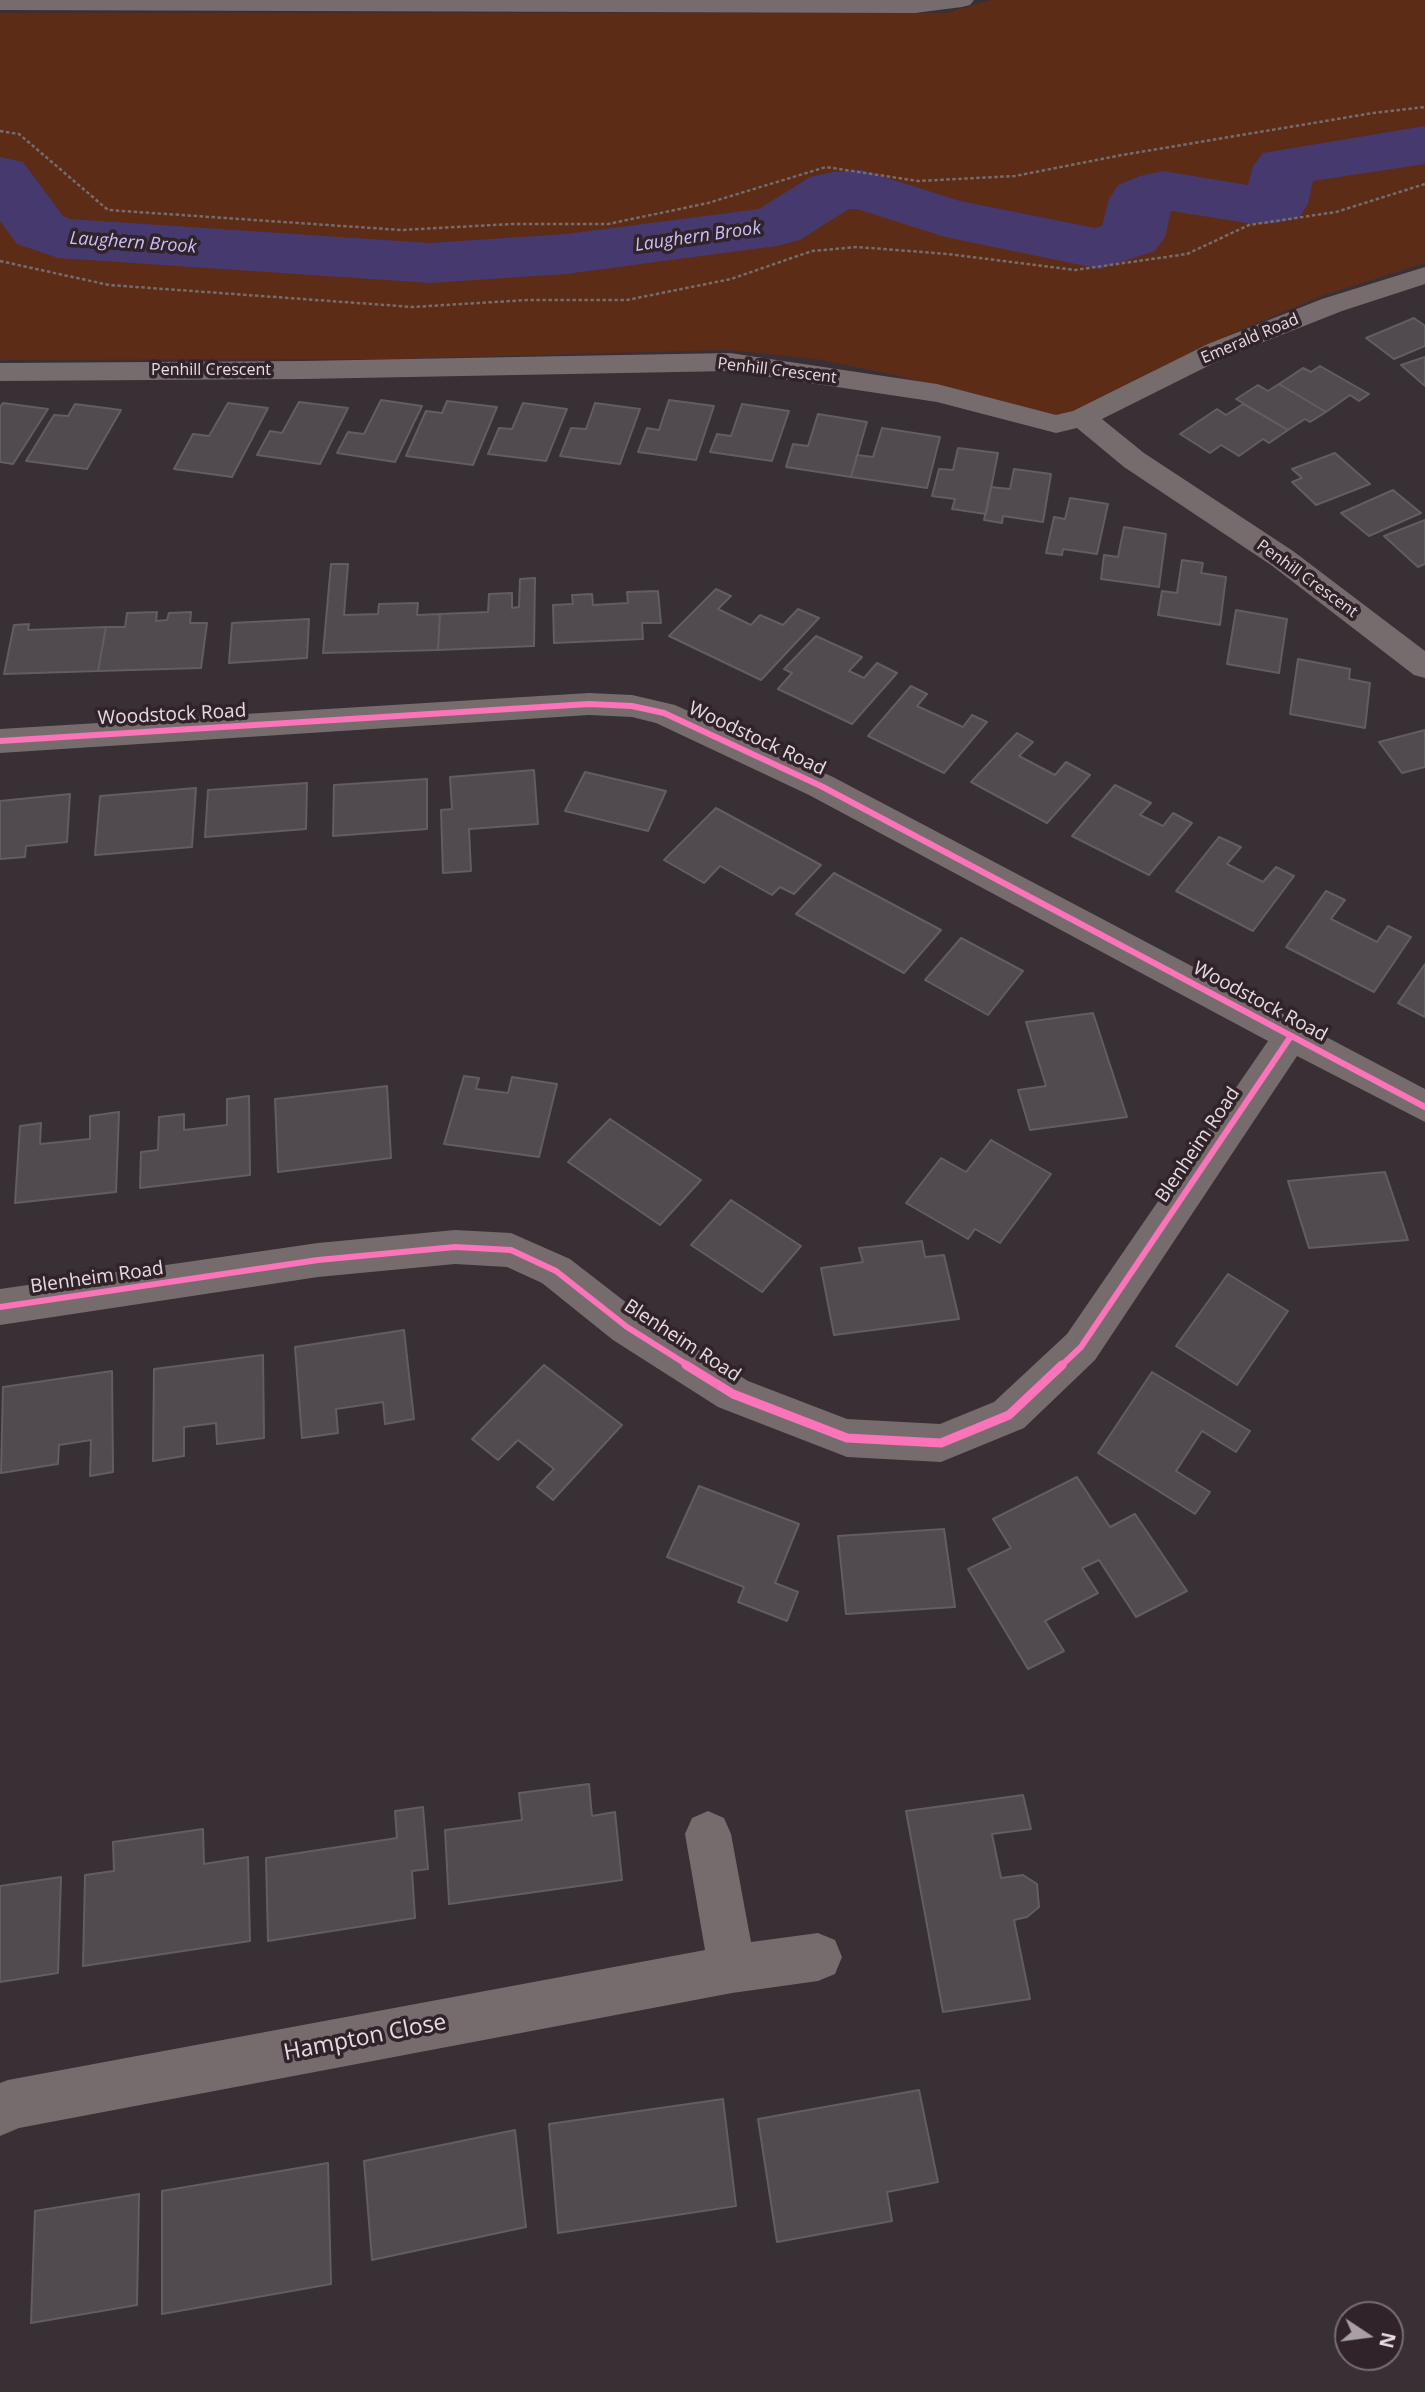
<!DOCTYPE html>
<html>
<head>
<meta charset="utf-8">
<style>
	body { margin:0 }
	#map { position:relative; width:1425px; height:2392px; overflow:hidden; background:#383034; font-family:"Open Sans",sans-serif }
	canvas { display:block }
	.north { position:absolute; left:1334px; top:2301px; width:70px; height:70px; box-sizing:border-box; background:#31232a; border:2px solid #796d73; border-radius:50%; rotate:103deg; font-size:19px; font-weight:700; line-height:28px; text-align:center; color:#e6dce1 }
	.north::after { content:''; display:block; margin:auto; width:24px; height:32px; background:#a9a0a4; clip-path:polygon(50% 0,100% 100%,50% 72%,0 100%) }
</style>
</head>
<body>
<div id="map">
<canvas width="1425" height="2392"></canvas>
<div class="north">N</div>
</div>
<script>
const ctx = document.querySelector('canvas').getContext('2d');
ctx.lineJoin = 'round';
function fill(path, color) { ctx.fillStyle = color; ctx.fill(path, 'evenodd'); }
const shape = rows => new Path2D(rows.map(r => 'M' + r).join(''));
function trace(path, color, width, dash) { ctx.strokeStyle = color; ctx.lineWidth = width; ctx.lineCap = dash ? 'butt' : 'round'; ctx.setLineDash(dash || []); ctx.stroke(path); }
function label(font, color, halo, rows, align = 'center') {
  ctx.font = font + ' "Open Sans",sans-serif'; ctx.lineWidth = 7; ctx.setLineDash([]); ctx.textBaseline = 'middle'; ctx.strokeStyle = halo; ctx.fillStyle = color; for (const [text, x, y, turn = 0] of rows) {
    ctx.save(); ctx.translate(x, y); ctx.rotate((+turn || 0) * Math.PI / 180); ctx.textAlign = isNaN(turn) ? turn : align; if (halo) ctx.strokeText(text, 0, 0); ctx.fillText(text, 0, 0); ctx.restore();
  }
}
const green = shape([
	[991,0,1425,0,1425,263,1322,296,1236,332,1088,406,1064,415,1047,415,899,376,816,359,727,350,394,359,0,360,0,13,946,13]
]);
const river = shape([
	[1425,126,1425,164,1313,181,1308,204,1299,218,1276,223,1253,224,1171,211,1165,237,1155,251,1100,269,945,237,857,209,849,209,800,240,777,246,566,274,430,283,58,258,17,244,0,221,0,157,23,162,63,216,70,219,430,243,566,234,759,209,810,177,833,172,862,170,960,201,1095,228,1102,226,1109,199,1118,185,1140,176,1163,171,1248,185,1253,166,1263,153,1425,126]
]);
const building = shape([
	[1414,318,1425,326,1425,346,1394,359,1366,338,1414,318],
	[1425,357,1425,386,1401,365,1425,357],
	[1320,366,1369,394,1359,401,1350,395,1326,412,1279,384,1303,368,1311,372,1320,366],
	[1279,384,1326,412,1310,422,1305,419,1288,430,1236,399,1258,385,1268,391,1279,384],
	[381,400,422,406,395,462,337,453,348,432,364,434,381,400],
	[669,400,714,406,696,460,638,452,647,428,659,430,669,400],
	[447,401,497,407,473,465,406,456,426,411,442,413,447,401],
	[299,402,348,408,320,464,257,455,270,431,282,433,299,402],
	[3,403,48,409,13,464,0,462,0,407,3,403],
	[228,403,268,408,232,477,174,469,193,434,209,436,228,403],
	[523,403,567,409,546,461,488,454,499,428,512,429,523,403],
	[595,403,640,409,620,464,560,456,571,428,586,429,595,403],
	[75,404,121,410,87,469,26,461,54,415,68,416,75,404],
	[742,404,789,411,772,461,710,452,717,434,731,436,742,404],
	[1243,404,1288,430,1269,443,1263,439,1239,456,1221,445,1210,453,1180,434,1217,409,1226,415,1243,404],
	[818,414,867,422,851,477,786,467,793,444,808,446,818,414],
	[882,428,940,437,927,488,851,477,857,455,873,457,882,428],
	[958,448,998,453,986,514,952,509,955,499,932,496,939,469,953,470,958,448],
	[1335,453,1370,484,1316,505,1292,482,1302,478,1292,469,1335,453],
	[1014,469,1051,474,1043,522,1003,516,1002,523,984,520,991,487,1010,489,1014,469],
	[1393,490,1421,513,1369,536,1341,513,1393,490],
	[1070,498,1108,504,1097,554,1063,549,1062,555,1046,553,1054,517,1065,519,1070,498],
	[1425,520,1425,564,1418,567,1384,536,1425,520],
	[1124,527,1166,534,1159,587,1101,579,1104,555,1118,557,1124,527],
	[1182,560,1203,563,1201,573,1226,577,1220,625,1158,615,1162,591,1177,593,1182,560],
	[331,564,348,564,344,615,378,614,379,604,418,603,417,615,440,614,438,650,323,653,331,564],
	[535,578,534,646,438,650,440,614,488,612,489,594,512,593,512,608,519,607,520,579,535,578],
	[716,589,731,596,718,609,751,625,760,615,783,625,798,609,819,618,761,680,669,636,716,589],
	[658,591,661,623,642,623,643,639,554,643,553,605,573,604,572,595,592,594,593,605,628,603,627,592,658,591],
	[1236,610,1287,619,1279,673,1227,664,1236,610],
	[157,612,156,621,167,620,169,613,191,612,190,623,207,623,201,668,98,671,106,627,125,627,127,613,157,612],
	[309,619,307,658,229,663,232,623,309,619],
	[29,624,28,630,106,627,98,671,4,674,14,625,29,624],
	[816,636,862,657,849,671,864,678,877,663,897,673,852,724,778,689,792,673,784,669,816,636],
	[1298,659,1350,669,1349,679,1370,683,1365,728,1290,714,1298,659],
	[911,686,927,694,917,706,963,727,972,715,987,722,944,773,868,736,911,686],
	[1425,730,1425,767,1402,773,1379,742,1425,730],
	[1017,733,1033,742,1019,756,1055,775,1066,762,1090,775,1047,823,971,782,1017,733],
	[534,770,538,824,469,829,471,871,443,873,441,810,452,809,450,777,534,770],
	[585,772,666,791,648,831,565,811,585,772],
	[427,779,427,829,333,836,334,785,427,779],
	[307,783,306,829,205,837,208,790,307,783],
	[1115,785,1151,803,1140,815,1163,826,1173,813,1192,823,1149,875,1072,836,1115,785],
	[196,788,192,847,95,855,100,796,196,788],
	[70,794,67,842,26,846,25,857,0,859,0,801,70,794],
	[716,808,821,865,794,894,780,887,772,895,720,866,704,883,664,860,716,808],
	[1219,837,1241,847,1227,864,1263,882,1276,867,1294,876,1253,931,1176,891,1219,837],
	[834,873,941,930,904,973,796,914,834,873],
	[1326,891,1345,900,1331,919,1377,942,1388,926,1411,937,1374,992,1286,947,1326,891],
	[961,938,1023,971,988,1015,925,980,961,938],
	[1425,964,1425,1017,1398,1003,1425,964],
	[1093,1013,1127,1117,1030,1130,1018,1090,1046,1086,1026,1022,1093,1013],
	[464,1076,479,1078,476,1089,508,1093,512,1077,557,1084,539,1157,444,1144,464,1076],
	[387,1086,391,1158,278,1172,275,1099,387,1086],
	[249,1096,250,1175,140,1188,141,1152,158,1150,159,1117,184,1114,184,1130,227,1125,227,1099,249,1096],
	[119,1112,116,1192,15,1203,20,1126,41,1123,40,1144,90,1139,90,1116,119,1112],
	[610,1119,701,1180,660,1225,568,1162,610,1119],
	[991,1140,1051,1174,1000,1243,975,1229,968,1239,906,1203,941,1158,966,1172,991,1140],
	[1385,1172,1408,1240,1309,1248,1288,1181,1385,1172],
	[731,1200,801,1246,762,1292,691,1245,731,1200],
	[922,1241,925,1257,944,1255,959,1319,834,1335,821,1268,863,1262,859,1248,922,1241],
	[1228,1274,1288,1311,1237,1385,1176,1346,1228,1274],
	[404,1330,414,1419,385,1424,383,1402,336,1409,338,1433,302,1438,295,1347,404,1330],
	[263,1355,264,1438,217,1444,216,1423,184,1427,184,1456,153,1461,154,1369,263,1355],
	[544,1365,622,1425,553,1500,537,1487,554,1469,518,1440,498,1460,472,1439,544,1365],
	[112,1371,113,1472,90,1476,91,1440,59,1445,58,1464,1,1473,3,1387,112,1371],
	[1152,1372,1250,1431,1236,1452,1202,1431,1176,1471,1210,1492,1195,1514,1098,1453,1152,1372],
	[1077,1477,1110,1527,1135,1514,1187,1591,1136,1617,1099,1560,1082,1568,1098,1593,1045,1621,1064,1651,1028,1669,968,1569,1011,1548,993,1519,1077,1477],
	[699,1486,799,1524,775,1583,798,1592,787,1621,738,1602,744,1587,667,1557,699,1486],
	[944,1529,955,1607,846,1614,838,1536,944,1529],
	[589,1784,592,1816,615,1812,622,1880,449,1904,445,1830,522,1820,519,1793,589,1784],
	[1023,1795,1031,1829,992,1834,1001,1878,1023,1875,1037,1884,1039,1907,1027,1917,1014,1920,1030,1999,943,2012,906,1811,1023,1795],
	[423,1807,428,1869,412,1871,415,1918,268,1941,266,1858,397,1838,395,1811,423,1807],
	[203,1829,204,1864,248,1857,250,1941,83,1966,85,1875,114,1871,113,1842,203,1829],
	[61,1877,58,1973,0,1982,0,1886,61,1877],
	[919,2090,938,2182,887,2192,892,2221,777,2242,758,2119,919,2090],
	[723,2099,736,2206,558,2233,549,2124,723,2099],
	[515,2130,526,2227,372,2260,364,2161,515,2130],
	[328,2163,331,2284,162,2314,162,2191,328,2163],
	[139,2194,137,2305,31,2323,35,2211,139,2194]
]);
const path = shape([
	[0,131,19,134,108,210,401,230,512,224,608,224,708,203,826,167,918,181,1015,176,1122,155,1373,113,1425,107],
	[0,261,109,285,413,307,527,300,627,300,731,279,812,251,857,247,948,254,1075,270,1187,254,1249,225,1336,212,1425,184]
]);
const minor = shape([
	[0,0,974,0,970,5,962,7,915,13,0,10,0,0],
	[1425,267,1425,284,1342,311,1228,356,1102,419,1144,453,1293,551,1425,651,1425,678,1414,675,1271,565,1124,467,1077,428,1056,433,937,402,730,371,303,379,0,381,0,363,303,361,730,353,937,384,1056,415,1073,411,1208,344,1322,299,1425,267],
	[589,693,632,695,675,705,833,777,1425,1089,1425,1122,1297,1056,1095,1360,1024,1428,941,1462,847,1457,718,1407,613,1340,542,1283,507,1267,455,1264,318,1277,0,1325,0,1289,318,1243,455,1230,511,1233,570,1259,641,1314,748,1381,847,1419,940,1424,994,1402,1067,1334,1268,1041,809,795,656,723,632,717,589,715,0,753,0,729,589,693],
	[708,1811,724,1818,731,1834,751,1942,818,1933,835,1940,842,1957,835,1974,818,1981,732,1993,19,2128,0,2136,0,2083,8,2080,705,1950,685,1834,692,1818,708,1811]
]);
const cyclewayFar1 = shape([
	[0,741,589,704,632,706,664,713,821,786,1425,1107],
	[0,1307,318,1260,455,1247,511,1250,556,1271,627,1327,689,1366],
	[1061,1366,1081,1347,1291,1036]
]);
const cycleway = shape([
	[686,1365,733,1394,847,1438,941,1443,1009,1415,1062,1365]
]);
const farStreetnames = [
	["Emerald Road",1250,339,-23],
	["Penhill Crescent",211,370],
	["Penhill Crescent",777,371,7],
	["Penhill Crescent",1307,579,36]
];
const farWaternames = [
	["Laughern Brook",698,237,-8],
	["Laughern Brook",133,243,4]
];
const streetNames = [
	["Woodstock Road",172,715,-3],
	["Woodstock Road",757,739,25],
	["Woodstock Road",1260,1002,28],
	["Blenheim Road",1198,1145,-56],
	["Blenheim Road",97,1278,-8],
	["Blenheim Road",682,1341,33]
];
const nearStreetnames = [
	["Hampton Close",365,2038,-11]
];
fill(green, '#5c2c17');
fill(river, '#46396e');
fill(building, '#514b50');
trace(building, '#625d61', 2);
trace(path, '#756c6e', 2.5, [3.5, 2.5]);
fill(minor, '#776c6d');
trace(cyclewayFar1, '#fb73b8', 6);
trace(cycleway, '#fb73b8', 9);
label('16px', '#e6dce1', '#31232a', farStreetnames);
label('italic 18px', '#cac1f8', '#31232a', farWaternames);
label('19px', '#e6dce1', '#31232a', streetNames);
label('23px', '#e6dce1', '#31232a', nearStreetnames);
</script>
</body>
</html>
